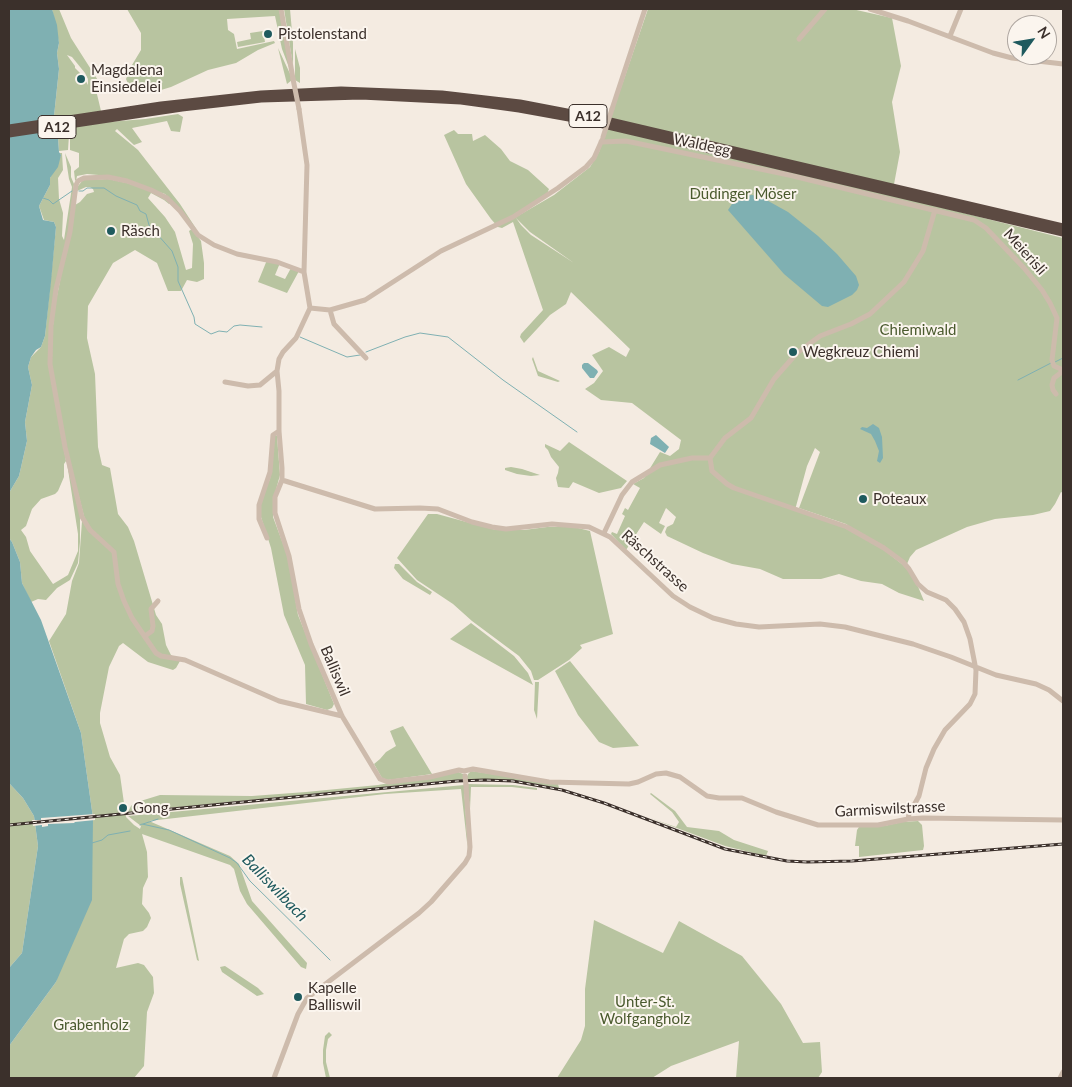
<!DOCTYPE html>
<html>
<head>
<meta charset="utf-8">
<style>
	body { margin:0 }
	#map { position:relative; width:1072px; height:1087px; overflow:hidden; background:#f4ebe1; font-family:Lato,sans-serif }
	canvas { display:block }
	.frame { position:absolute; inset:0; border:10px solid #3b302b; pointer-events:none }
	.north { position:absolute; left:1007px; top:15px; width:50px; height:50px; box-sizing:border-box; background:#fbf5ee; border:1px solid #aea6a0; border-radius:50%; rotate:58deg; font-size:14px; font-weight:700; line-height:20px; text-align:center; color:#3b302b }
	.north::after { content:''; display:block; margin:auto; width:18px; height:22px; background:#1f5a5e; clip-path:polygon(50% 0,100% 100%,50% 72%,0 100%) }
</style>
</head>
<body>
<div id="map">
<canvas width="1072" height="1087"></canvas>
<div class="frame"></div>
<div class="north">N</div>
</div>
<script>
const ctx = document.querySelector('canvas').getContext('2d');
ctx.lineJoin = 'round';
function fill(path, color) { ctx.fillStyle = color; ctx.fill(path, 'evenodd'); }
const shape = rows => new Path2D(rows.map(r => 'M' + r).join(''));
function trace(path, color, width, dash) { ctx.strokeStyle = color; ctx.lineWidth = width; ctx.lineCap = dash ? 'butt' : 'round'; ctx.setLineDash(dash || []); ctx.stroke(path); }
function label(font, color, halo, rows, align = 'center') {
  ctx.font = font + ' Lato,sans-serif'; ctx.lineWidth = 4; ctx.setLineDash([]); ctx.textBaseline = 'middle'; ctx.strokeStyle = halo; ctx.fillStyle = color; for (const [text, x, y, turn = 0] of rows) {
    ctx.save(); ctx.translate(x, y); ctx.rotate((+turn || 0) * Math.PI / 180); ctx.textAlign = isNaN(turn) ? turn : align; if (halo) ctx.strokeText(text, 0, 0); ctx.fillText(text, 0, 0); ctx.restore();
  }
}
const green = shape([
	[52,9,59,9,71,38,101,85,96,90,101,111,96,123,145,119,178,114,183,117,180,132,171,131,167,121,132,128,142,142,134,145,117,129,115,131,138,150,180,204,197,230,165,194,110,176,87,174,77,176,76,181,75,180,74,171,79,167,79,153,70,150,70,139,74,134,69,135,68,150,59,151,58,137,60,131,54,116,59,69,57,53,59,43],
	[67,55,72,57,85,73,88,79,88,85,83,76,75,68,75,66],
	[127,9,279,9,290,70,282,49,275,16,227,19,228,30,234,34,237,49,274,41,275,43,258,50,236,63,208,70,171,87,151,93,132,93,126,79,132,65,141,50,141,33],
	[284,9,290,9,293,43,293,66],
	[648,9,852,9,892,18,901,66,892,102,900,152,892,195,1063,238,1063,493,1061,492,1055,504,1050,511,1033,515,995,519,967,527,916,550,910,557,907,564,846,524,799,508,820,452,815,448,807,466,795,510,846,528,884,550,912,572,924,601,899,593,882,584,861,581,839,574,821,579,783,579,760,569,732,564,703,553,667,536,665,532,667,527,673,524,676,517,666,508,659,523,665,526,661,534,644,522,626,550,611,534,612,532,617,534,625,516,622,514,625,508,628,510,640,488,633,484,644,478,660,452,670,456,679,449,681,440,632,403,601,400,585,389,594,383,603,371,592,355,609,347,626,357,630,349,571,292,566,304,550,315,524,343,520,337,521,334,543,310,513,222,502,228,498,227,491,219,466,184,444,135,454,130,458,134,472,134,473,141,485,135,501,149,510,161,528,170,549,189,547,194,516,217,554,195,590,167,599,152],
	[516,218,530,232,574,263,531,235,521,225],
	[263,31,265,42,238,47,237,42,251,39,250,33],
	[278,48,292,78,292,80,287,84],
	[295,49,300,68,300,83,295,80],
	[59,153,62,153,63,170,58,178,59,199,63,213,62,236,64,240,72,187,69,179,65,153,71,167,71,177,74,184,69,230,52,305,48,354,66,461,64,464,64,477,58,491,55,494,41,499,32,509,26,526,21,530,26,537,30,551,53,584,68,575,78,551,78,534,67,463,80,516,80,542,78,563,70,580,57,588,46,600,38,599,31,602,22,583,20,562,12,542,9,538,9,493,19,476,27,441,25,422,32,385,28,367,31,357,41,347,45,336,56,227,54,222,44,220,39,206,50,185,50,178,61,155],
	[108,179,127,183,151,191,171,203,169,204,164,200,151,193,148,198,165,217,175,232,186,270,192,268,193,244,189,231,192,229,201,241,204,263,204,279,197,282,187,280,181,291,168,291,157,263,135,250,113,263,88,306,87,338,95,374,98,447,102,465,110,468,118,514,128,527,134,541,156,615,162,624,166,645,171,655,180,661,176,668,173,670,148,662,123,643,119,646,109,667,100,713,100,723,110,757,120,775,126,817,134,825,140,829,141,826,128,816,464,785,468,851,461,789,385,794,149,821,230,856,239,864,252,901,307,963,306,969,301,967,247,904,240,891,234,869,230,865,142,834,147,852,148,877,143,888,142,904,149,913,151,918,147,927,143,931,129,934,124,939,116,968,138,963,144,965,153,977,154,993,147,1012,144,1066,134,1078,9,1078,9,1046,56,982,93,818,81,733,49,641,66,614,72,581,79,563,82,521,85,520,66,447,50,355,55,306,75,205,80,202,87,194,94,192,93,189,90,187,86,187,77,191,78,186,83,180],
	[267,260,280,263,275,275,285,279,291,268,299,271,287,293,258,282],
	[533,357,538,371,560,381,558,382,538,376,532,359],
	[275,434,277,436,280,475,274,497,273,517,288,557,298,615,334,704,332,708,327,710,306,704,305,665,284,615,271,548,260,514,260,501,270,479],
	[569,442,627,481,621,488,599,493,573,482,569,488,558,487,556,478,558,473,559,467,551,457,548,450,545,447,545,444,560,451],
	[511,467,522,469,540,475,531,476,517,474,505,470,505,468],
	[428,514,437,514,496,530,524,530,547,527,574,527,590,531,613,634,580,645,582,648,569,660,538,680,534,680,531,671,519,656,472,621,453,604,417,580,397,558],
	[395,564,399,564,417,582,432,592,430,595,403,579,394,568],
	[471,623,514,656,528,673,533,685,450,639],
	[570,661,639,746,613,748,599,742,578,715,555,671],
	[535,682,539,682,537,719,534,710],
	[403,726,432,774,388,780,382,778,374,764,380,759,386,752,396,746,390,731],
	[456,771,463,774,465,779,128,812,131,806,134,803,160,795,252,796,306,792,378,785],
	[471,771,558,784,559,788,513,780,466,779,468,774],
	[9,783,23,798,34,816,38,846,22,953,9,968],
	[467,784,513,785,537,788,537,790,512,787,471,787,470,809],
	[651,793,675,811,687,827,719,831,734,840,768,851,766,856,725,846,650,818,676,827,679,822,672,812,650,794],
	[918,821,922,825,924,846,923,850,859,857,859,846,855,846,857,830,859,827,884,826,902,822],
	[180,877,182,877,199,961,197,960,180,884],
	[594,920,663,953,679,921,742,956,781,1004,803,1043,820,1042,822,1072,818,1078,736,1078,739,1041,671,1066,652,1078,557,1078,581,1040,585,1026,585,989],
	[225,966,258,988,264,994,257,996,222,972,220,967],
	[329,1032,332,1035,328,1039,326,1050,326,1062,330,1078,326,1078,323,1063,323,1050,325,1036]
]);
const water = shape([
	[9,9,52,9,57,25,59,43,57,53,59,69,54,116,60,127,58,137,59,152,61,155,58,167,50,178,50,185,39,206,43,220,54,222,56,227,51,282,45,336,41,347,36,350,31,357,28,367,32,385,25,422,27,441,19,476,9,493],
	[752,195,761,197,788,212,818,236,837,254,856,276,859,285,857,290,852,295,828,307,822,306,784,274,728,210,732,204,744,196],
	[584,363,588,363,597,370,598,372,594,378,590,378,582,368,582,365],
	[873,424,879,428,882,437,883,458,880,463,877,461,879,451,875,441,871,434,860,429,862,427,867,428],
	[656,435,668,446,669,447,665,453,650,444,651,438],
	[9,538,12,542,20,562,22,583,41,620,81,733,93,818,92,900,56,982,9,1046,9,968,22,953,38,846,34,816,23,798,9,783]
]);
const pier = shape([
	[95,814,95,820,75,822,74,823,48,824,48,826,42,827,42,825,33,826,32,820,41,820,41,818]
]);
const stream = shape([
	[79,191,83,191,87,188,104,188,116,196,137,205,140,211,146,214,149,225,172,251,178,267,178,281,194,317,195,324,211,334,219,331,227,332,234,326,240,325,262,327],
	[43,198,49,200,53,204,72,191],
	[300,337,347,357,360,355],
	[366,352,405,337,420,333,448,337,503,380,577,432],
	[1055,362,1063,358],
	[1018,380,1051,363],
	[143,824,158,819],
	[140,825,142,824,169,830,230,858,237,863,250,881,330,960],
	[92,843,102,840,108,835,130,831]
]);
const minor = shape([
	[281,9,293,79],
	[870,9,908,21,993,53,1012,58,1063,64],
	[950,36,961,9],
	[799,39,825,9],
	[299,109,307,165,304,272,310,308,296,338,283,352,279,359,277,371,279,391,279,431,282,468,282,480,275,497,275,513,289,556,299,609,311,644,342,716,380,779,388,782,430,777,459,770,464,771,473,769,549,782,629,784,638,782,656,774,666,773,680,777,707,796,719,798,742,798,776,812,818,825,878,825,908,819,923,818,1063,820],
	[612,109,645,9],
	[601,142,626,141,789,175,974,220,986,228,1024,268,1042,290,1050,303,1057,318,1052,360,1054,366,1063,370],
	[304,272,277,262,237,254,214,245,198,235,180,211,167,198,151,190,127,181,108,177,84,178,78,181,76,185,70,232,56,289,51,326,50,364,65,447,82,517,90,530,114,552,118,584,124,601,132,618,156,653,161,656,185,660,279,701,342,716],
	[310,308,330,310,365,300,441,251,513,217,558,188,586,167,594,158,602,140],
	[330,310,334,324,366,358],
	[225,382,248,386,260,385,277,371],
	[1056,394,1053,390,1052,385,1054,378,1063,371],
	[282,480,375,509,420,508,438,509,472,522,492,527,506,529,552,524,589,527,610,537,673,596,690,607,713,618,736,624,759,627,820,624,845,627,913,644,951,657,996,675,1036,684,1049,690,1063,701],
	[604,533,622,495,632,482,660,465,692,458,710,458],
	[267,538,259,519,259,505,270,472,273,435,279,431],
	[145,636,152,631,153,626,151,609,158,601],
	[908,819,909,814,919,796,926,768,934,749,945,730,970,704,975,694,976,670,970,639,964,622,955,609,946,600,927,592,918,584,909,569,903,562,884,548,847,527,734,488,727,484,712,471,710,458,725,438,751,418,774,379,797,353,820,336,851,324,870,314,904,282,923,251,935,210],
	[274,1078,298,1014,307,998,419,913,431,902,465,863,469,856,470,847,466,785],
	[1060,1078,1063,1072]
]);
const highway = shape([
	[9,128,161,105,261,94,341,90,442,94,520,103,593,117,1063,227],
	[9,134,182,108,261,99,361,96,461,101,519,109,591,122,1063,233]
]);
const rail = shape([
	[9,825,457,781,485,780,513,781,562,790,604,803,725,849,787,861,807,862,852,861,1063,844]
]);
const minorBridge = shape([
	[293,79,299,109],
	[603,137,612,109],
	[465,776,466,785]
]);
const markers = [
	[268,34,5,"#1f5a5e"],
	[81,79,5,"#1f5a5e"],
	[111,231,5,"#1f5a5e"],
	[793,352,5,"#1f5a5e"],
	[863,499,5,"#1f5a5e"],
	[123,808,5,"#1f5a5e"],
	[298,997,5,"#1f5a5e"]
];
const shields = [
	[588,116,38],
	[57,127,38]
];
const shieldNames = [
	["A12",588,116],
	["A12",57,127]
];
const poiNames = [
	["Pistolenstand",278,34],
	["Magdalena",91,70],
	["Einsiedelei",91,87],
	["Räsch",121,231],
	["Wegkreuz Chiemi",803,352],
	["Poteaux",873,499],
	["Gong",133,808],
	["Kapelle",308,988],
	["Balliswil",308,1005]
];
const streetNames = [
	["Waldegg",702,145,12],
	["Meierisli",1025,252,48],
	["Räschstrasse",655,561,42],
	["Balliswil",335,671,67],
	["Garmiswilstrasse",890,809,-3]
];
const parkNames = [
	["Düdinger Möser",743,194],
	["Chiemiwald",918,330],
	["Unter-St.",645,1002],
	["Wolfgangholz",645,1019],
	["Grabenholz",91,1025]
];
const waterNames = [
	["Balliswilbach",275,888,46]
];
fill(green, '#b8c4a0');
fill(water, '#7fb0b2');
fill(pier, '#f4ebe1');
trace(stream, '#7fb0b2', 1);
trace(minor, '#cdbbac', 5);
trace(highway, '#5c4a42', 7);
trace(rail, '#3b302b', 3);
trace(rail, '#fbf5ee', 1, [4]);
trace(minorBridge, '#cdbbac', 5);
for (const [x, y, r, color] of markers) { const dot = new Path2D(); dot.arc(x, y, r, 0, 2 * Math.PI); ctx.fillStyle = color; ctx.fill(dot); trace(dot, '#fbf5ee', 2); }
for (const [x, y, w] of shields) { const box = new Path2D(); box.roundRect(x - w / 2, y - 11.5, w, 23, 4); ctx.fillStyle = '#fbf5ee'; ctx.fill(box); trace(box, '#3b302b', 1); }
label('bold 14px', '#3b302b', null, shieldNames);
label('15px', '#3b302b', '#fbf5ee', poiNames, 'left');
label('15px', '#3b302b', '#fbf5ee', streetNames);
label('15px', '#4a5a2e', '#fbf5ee', parkNames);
label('italic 16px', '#1f5a5e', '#fbf5ee', waterNames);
</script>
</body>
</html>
